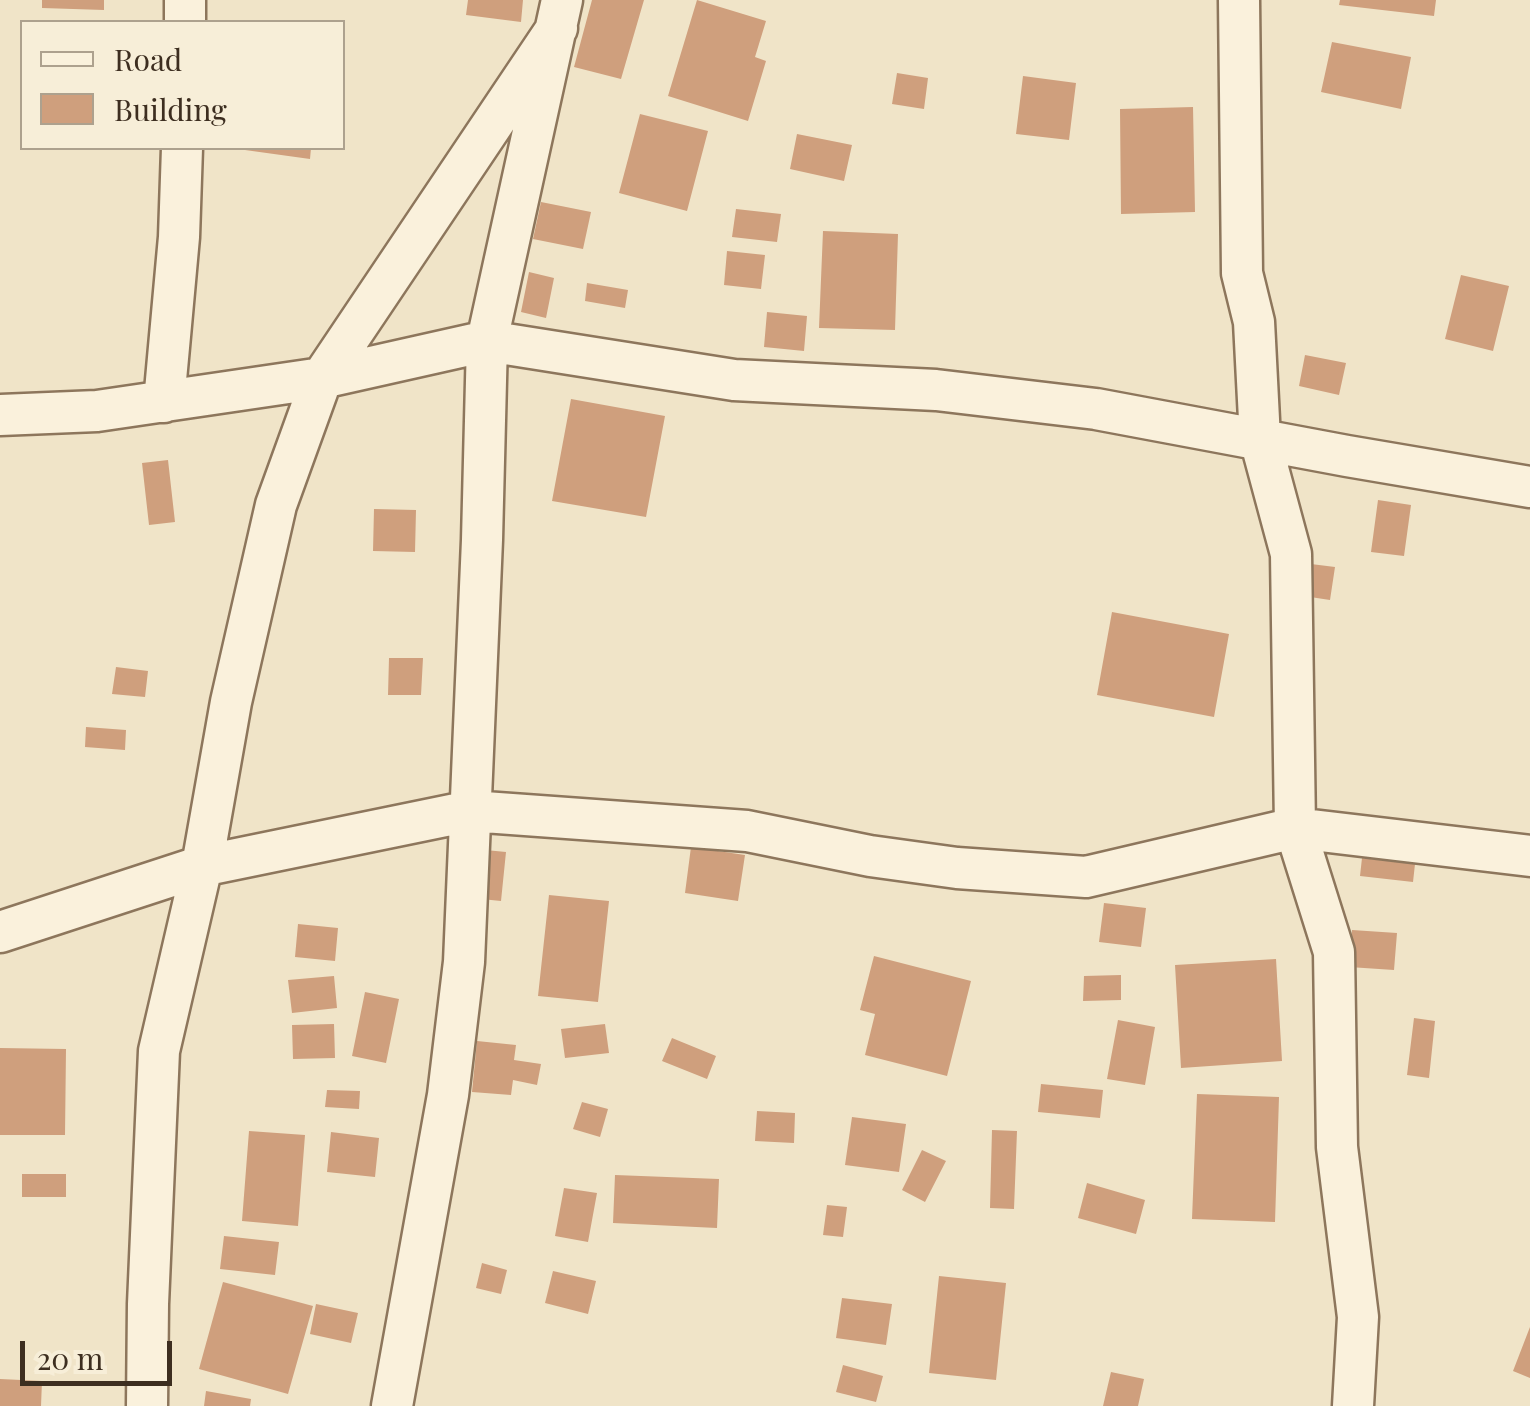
<!DOCTYPE html>
<html>
<head>
<meta charset="utf-8">
<style>
	body { margin:0 }
	#map { position:relative; width:1530px; height:1406px; overflow:hidden; background:#f0e4c8; font-family:"Playfair Display",serif }
	canvas { display:block }
	.legend { position:absolute; left:20px; top:20px; width:325px; height:130px; box-sizing:border-box; background:#f7eed8; border:2px solid #ada18e; margin:0; padding:12px 18px; list-style:none; font-size:30px; color:#3d2e20 }
	.legend li { display:flex; align-items:center; gap:20px; height:50px }
	.legend b { width:50px; border:2px solid #ada18e }
	.scale { position:absolute; left:20px; top:1341px; width:152px; height:45px; box-sizing:border-box; border:5px solid #3d2e20; border-top:0; padding-left:12px; font-size:30px; line-height:35px; white-space:nowrap; color:#3d2e20; -webkit-text-stroke:8px #f7eed8; paint-order:stroke }
</style>
</head>
<body>
<div id="map">
<canvas width="1530" height="1406"></canvas>
<ul class="legend">
<li><b style="height:12px;background:#faf1dc"></b>Road</li>
<li><b style="height:28px;background:#cf9f7d"></b>Building</li>
</ul>
<div class="scale">20 m</div>
</div>
<script>
const ctx = document.querySelector('canvas').getContext('2d');
ctx.lineJoin = 'round';
function fill(path, color) { ctx.fillStyle = color; ctx.fill(path, 'evenodd'); }
const shape = rows => new Path2D(rows.map(r => 'M' + r).join(''));
function trace(path, color, width, dash) { ctx.strokeStyle = color; ctx.lineWidth = width; ctx.lineCap = dash ? 'butt' : 'round'; ctx.setLineDash(dash || []); ctx.stroke(path); }
const building = shape([
	[42,0,104,0,104,10,42,8],
	[468,0,523,0,521,22,466,15],
	[592,0,644,0,621,79,574,67],
	[697,0,766,21,755,57,766,61,748,121,668,96],
	[1340,0,1436,0,1434,16,1339,5],
	[1332,42,1411,57,1401,109,1321,92],
	[897,73,928,78,924,109,892,104],
	[1023,76,1076,83,1069,140,1016,134],
	[1193,107,1195,212,1121,214,1120,109],
	[640,114,708,131,687,211,619,193],
	[797,134,852,145,844,181,790,169],
	[245,148,311,148,310,159,245,150],
	[541,202,591,212,583,249,533,239],
	[736,209,781,214,777,242,732,237],
	[823,231,898,234,895,330,819,328],
	[727,251,765,255,761,289,724,285],
	[529,272,554,278,546,318,521,312],
	[1461,275,1509,286,1493,351,1445,339],
	[587,283,628,290,625,308,585,301],
	[767,312,807,316,804,351,764,347],
	[1305,355,1346,363,1339,395,1299,386],
	[571,399,665,416,646,517,552,501],
	[168,460,175,522,149,525,142,463],
	[1378,500,1411,505,1404,556,1371,552],
	[374,509,416,510,415,552,373,551],
	[1303,563,1335,567,1330,600,1297,595],
	[1112,612,1229,634,1214,717,1097,695],
	[389,658,423,658,421,695,388,695],
	[116,667,148,671,145,697,112,694],
	[86,727,126,730,125,750,85,747],
	[691,847,745,855,738,901,685,893],
	[475,849,506,852,501,901,471,898],
	[1362,858,1415,864,1413,882,1360,876],
	[549,895,609,901,598,1002,538,996],
	[1104,903,1146,908,1141,947,1099,942],
	[298,924,338,928,335,961,295,957],
	[1352,930,1397,933,1394,970,1349,967],
	[874,956,971,981,947,1076,865,1055,875,1014,860,1010],
	[1276,959,1282,1061,1181,1068,1175,965],
	[1121,975,1121,1000,1083,1001,1084,976],
	[334,976,337,1008,292,1013,288,980],
	[365,992,399,999,386,1063,352,1056],
	[1414,1018,1435,1021,1429,1078,1407,1075],
	[1118,1020,1155,1027,1145,1085,1107,1079],
	[334,1024,335,1058,293,1059,292,1025],
	[605,1024,609,1053,565,1058,561,1029],
	[672,1038,716,1056,707,1079,662,1061],
	[477,1041,516,1045,514,1060,541,1064,537,1085,513,1080,511,1095,472,1092],
	[0,1048,66,1049,65,1135,0,1135],
	[1041,1084,1103,1090,1100,1118,1038,1112],
	[327,1090,360,1091,359,1109,325,1107],
	[1197,1094,1279,1097,1275,1222,1192,1219],
	[582,1102,608,1109,600,1137,573,1129],
	[757,1111,795,1113,794,1143,755,1141],
	[852,1117,906,1124,899,1172,845,1165],
	[992,1130,1017,1131,1014,1209,990,1208],
	[249,1131,305,1135,298,1226,242,1221],
	[331,1132,379,1138,375,1177,327,1172],
	[922,1150,946,1161,925,1202,902,1190],
	[22,1174,66,1174,66,1197,22,1197],
	[615,1175,719,1179,717,1228,613,1223],
	[1087,1183,1145,1200,1136,1234,1078,1218],
	[564,1188,597,1193,588,1242,555,1236],
	[827,1205,847,1207,843,1237,823,1235],
	[224,1236,279,1242,275,1275,220,1269],
	[482,1263,507,1270,501,1294,476,1288],
	[553,1271,596,1281,588,1314,545,1303],
	[939,1276,1006,1283,996,1380,929,1373],
	[223,1282,313,1306,288,1394,199,1369],
	[842,1298,892,1304,886,1345,836,1338],
	[316,1304,358,1313,351,1343,310,1334],
	[1530,1327,1530,1378,1513,1371],
	[843,1365,883,1376,876,1402,836,1392],
	[1111,1372,1144,1379,1138,1406,1103,1406],
	[0,1379,42,1381,41,1406,0,1406],
	[206,1391,251,1399,250,1406,204,1406]
]);
const minor = shape([
	[1239,0,1242,273,1254,322,1260,439,1291,554,1295,828,1334,952,1337,1147,1358,1317,1353,1406],
	[185,22,185,0],
	[164,402,179,237,182,148],
	[0,415,97,411,322,378,487,341,734,380,936,390,1096,409,1347,456,1530,487],
	[0,932,202,866,470,811,747,831,870,856,957,868,1086,877,1295,828,1530,856],
	[147,1406,148,1304,159,1051,202,866,231,702,276,505,322,378,557,28],
	[392,1406,448,1095,464,962,482,540,487,341,562,0]
]);
fill(building, '#cf9f7d');
trace(minor, '#8d765c', 45);
trace(minor, '#faf1dc', 40);
</script>
</body>
</html>
